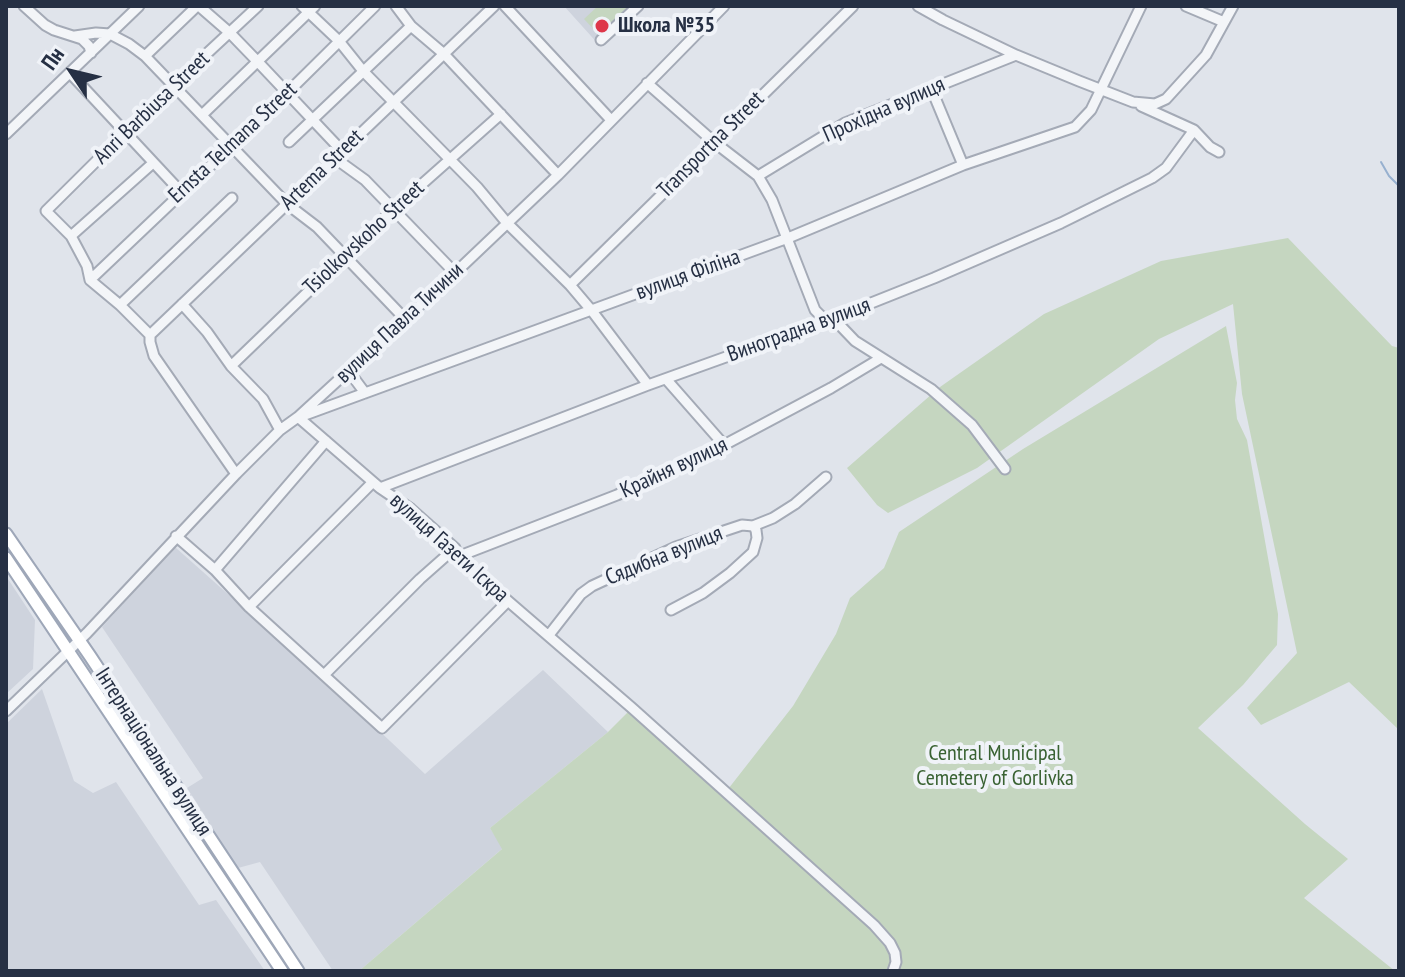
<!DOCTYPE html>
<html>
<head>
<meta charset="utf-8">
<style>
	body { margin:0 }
	#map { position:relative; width:1405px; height:977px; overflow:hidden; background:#e0e4eb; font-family:"PT Sans Narrow",sans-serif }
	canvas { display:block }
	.frame { position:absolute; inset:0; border:8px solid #263044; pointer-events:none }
	.north { position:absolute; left:32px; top:32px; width:80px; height:80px; -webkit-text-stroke:6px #f0f3f8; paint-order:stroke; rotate:305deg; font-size:22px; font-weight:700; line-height:32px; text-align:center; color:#263044 }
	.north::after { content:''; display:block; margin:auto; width:28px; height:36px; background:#263044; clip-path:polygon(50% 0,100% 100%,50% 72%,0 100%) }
</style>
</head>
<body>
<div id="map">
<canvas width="1405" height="977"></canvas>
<div class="frame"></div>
<div class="north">Пн</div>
</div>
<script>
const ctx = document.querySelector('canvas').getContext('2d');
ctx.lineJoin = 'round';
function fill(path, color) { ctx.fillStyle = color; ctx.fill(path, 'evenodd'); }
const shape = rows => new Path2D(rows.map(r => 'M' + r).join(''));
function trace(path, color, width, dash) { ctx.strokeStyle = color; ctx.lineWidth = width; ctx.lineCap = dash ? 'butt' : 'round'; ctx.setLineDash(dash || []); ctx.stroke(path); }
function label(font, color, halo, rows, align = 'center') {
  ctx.font = font + ' "PT Sans Narrow",sans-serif'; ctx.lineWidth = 8; ctx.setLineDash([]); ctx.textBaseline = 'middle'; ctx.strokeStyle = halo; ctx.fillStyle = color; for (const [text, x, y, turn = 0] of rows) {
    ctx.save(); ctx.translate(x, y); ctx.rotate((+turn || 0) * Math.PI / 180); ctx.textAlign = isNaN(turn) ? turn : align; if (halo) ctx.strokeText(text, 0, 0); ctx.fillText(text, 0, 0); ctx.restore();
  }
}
const built = shape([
	[564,6,643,6,600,46],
	[175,547,338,692,425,774,543,670,608,732,490,828,503,848,359,971,333,971,260,862,238,868,187,788,203,778,102,627],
	[6,576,35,620,33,669,6,694],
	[42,689,74,781,93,793,116,782,199,905,216,900,265,971,8,971,6,965,6,724]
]);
const green = shape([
	[598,6,632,6,600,36,584,19],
	[1288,238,1392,346,1399,348,1399,730,1349,682,1261,725,1247,708,1297,653,1242,394,1233,304,1159,339,977,468,888,513,877,505,847,468,940,387,1044,314,1161,261],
	[1226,326,1237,383,1235,400,1237,419,1247,440,1278,614,1277,645,1243,685,1198,728,1305,824,1348,859,1304,898,1395,971,359,971,502,849,490,828,608,732,632,708,725,793,793,706,836,634,850,598,884,568,899,532,1023,449]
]);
const stream = shape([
	[1381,162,1389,176,1399,186]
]);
const minor = shape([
	[24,6,45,25,54,30,82,39,89,46,91,53],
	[199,6,230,33,258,62,343,152],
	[302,6,339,41,363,71,477,187,507,223,570,285,592,311,648,385],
	[396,6,411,26,444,54,558,175],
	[505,6,611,120],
	[918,6,943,20,1016,55,1079,81,1133,102,1155,104,1166,99,1206,55,1233,6],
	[1186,6,1224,22],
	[75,36,96,33,110,34,129,44,145,56,287,204,317,227,404,318],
	[601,40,638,6],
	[145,56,197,6],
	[70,73,181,192],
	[647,83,714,142,758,176,772,200,815,310,826,321],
	[931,88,963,165],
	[1141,106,1194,130,1210,147,1219,152],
	[202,115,315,6],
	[6,134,139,6],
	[289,142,411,26],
	[336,159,365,180,455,273],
	[758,176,845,123,1016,55],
	[71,236,153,163],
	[90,280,288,92,375,6],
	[570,285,853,6],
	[182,304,207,332,231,366,263,399,280,430],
	[120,305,232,198],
	[833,318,855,341,931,389,972,425,1005,469],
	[150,335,494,6],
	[150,335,120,305,90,280,87,266,71,236,46,211,173,85,258,6],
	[150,335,150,342,154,356,236,474],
	[231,366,394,209,501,114],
	[348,370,365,393],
	[666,379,724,445],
	[305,415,788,238,963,165,1075,127,1091,110,1141,6],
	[298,417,380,488,411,509,455,548,457,557,632,708,874,925,890,943,895,953,896,962,893,971],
	[380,488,648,385,826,321,934,278,1061,223,1152,178,1166,168,1194,130],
	[176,536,215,570,249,607,382,728,508,601],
	[457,557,617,495,724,445,831,388,881,358],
	[215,570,326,441],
	[249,607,373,482],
	[671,610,703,593,730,573,753,552,757,538,756,530,753,526],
	[549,635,581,594,592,586,676,547,742,525,753,526,773,518,795,504,826,477],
	[324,675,420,579,455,548],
	[6,711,87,633,236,474,280,430,298,417,455,273,558,175,724,6]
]);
const major = shape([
	[6,534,90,656,298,971],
	[6,558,282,971]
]);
const markers = [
	[602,26,8,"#de3749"]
];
const poiNames = [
	["Школа №35",618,26]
];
const streetNames = [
	["Anri Barbiusa Street",152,108,-44],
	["Прохідна вулиця",884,110,-24],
	["Ernsta Telmana Street",233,143,-43],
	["Transportna Street",711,145,-45],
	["Artema Street",322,170,-44],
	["Tsiolkovskoho Street",364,238,-43],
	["вулиця Філіна",688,275,-20],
	["вулиця Павла Тичини",400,323,-43],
	["Виноградна вулиця",799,330,-20],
	["Крайня вулиця",674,468,-25],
	["вулиця Газети Іскра",449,548,42],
	["Сядибна вулиця",664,556,-22],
	["Інтернаціональна вулиця",153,752,57]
];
const parkNames = [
	["Central Municipal",995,754],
	["Cemetery of Gorlivka",995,779]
];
fill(built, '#ced3dd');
fill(green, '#c5d6c0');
trace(stream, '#97b0cf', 2);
trace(minor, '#a4aab6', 13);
trace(major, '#9ea7b8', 15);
trace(minor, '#f3f5f8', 9);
trace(major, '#fff', 11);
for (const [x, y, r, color] of markers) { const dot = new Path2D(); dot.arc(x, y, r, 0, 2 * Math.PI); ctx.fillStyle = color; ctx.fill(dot); trace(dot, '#f0f3f8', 3); }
label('bold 22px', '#263044', '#f0f3f8', poiNames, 'left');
label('22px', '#263044', '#f0f3f8', streetNames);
label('22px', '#396232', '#f0f3f8', parkNames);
</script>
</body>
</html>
